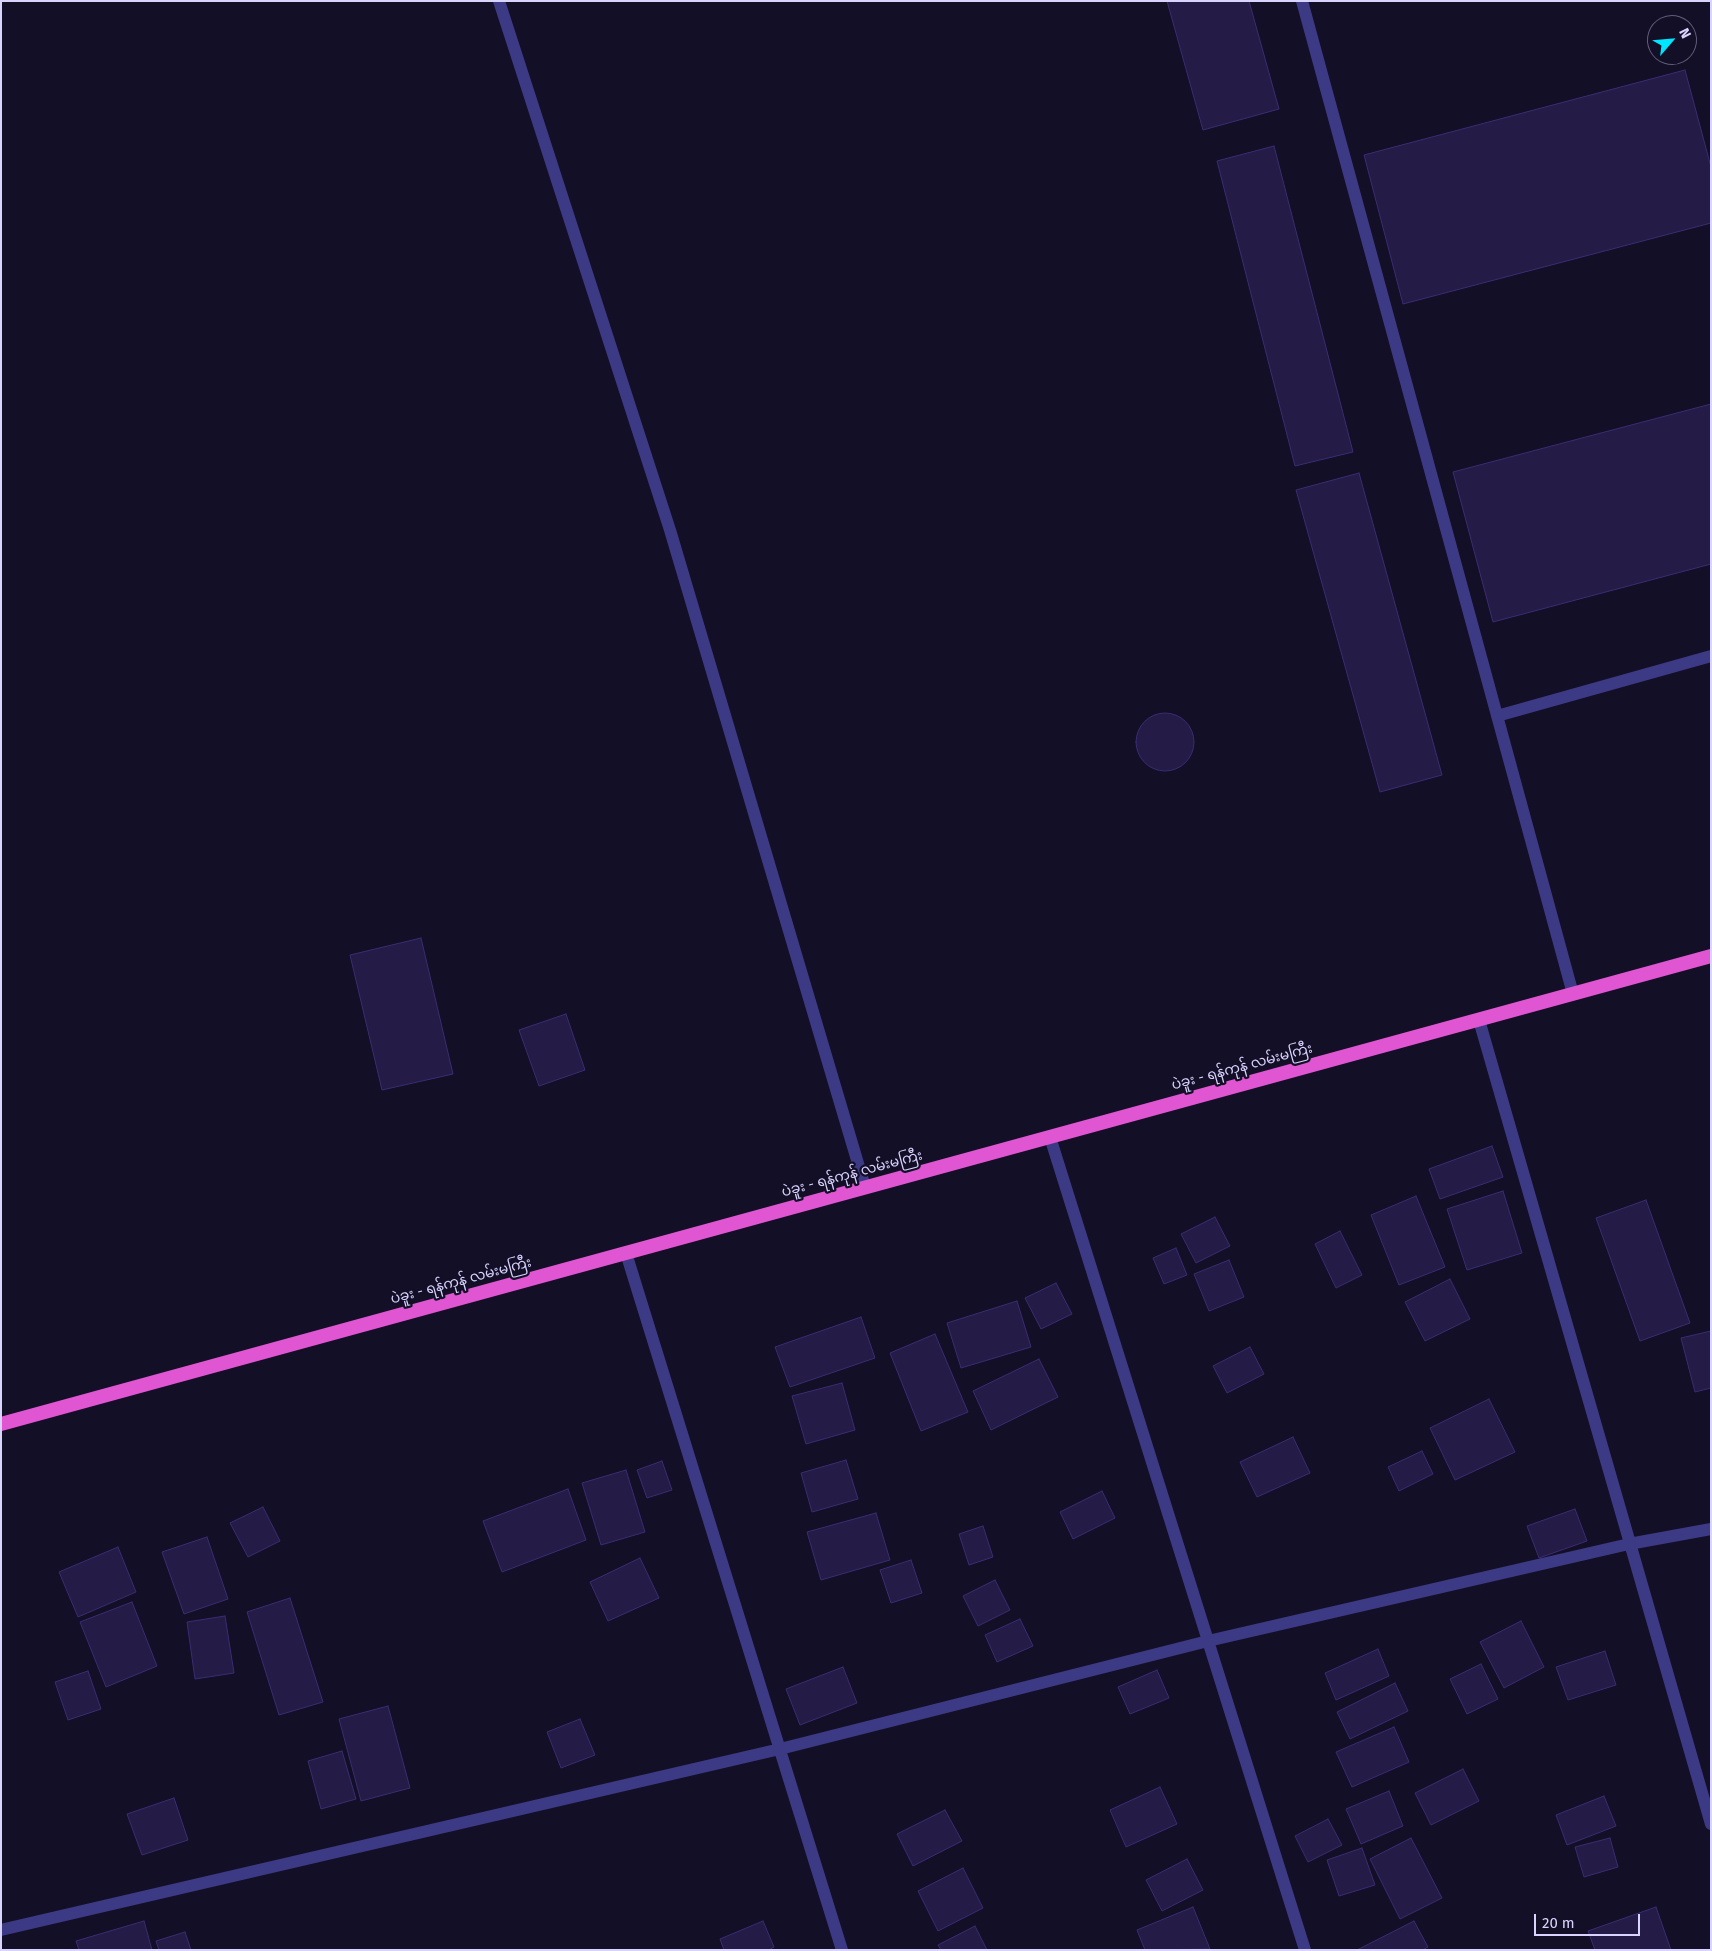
<!DOCTYPE html>
<html>
<head>
<meta charset="utf-8">
<style>
	body { margin:0 }
	#map { position:relative; width:1712px; height:1951px; overflow:hidden; background:#130f26; font-family:"Fira Sans",sans-serif }
	canvas { display:block }
	.frame { position:absolute; inset:0; border:2px solid #d9d4ff; pointer-events:none }
	.north { position:absolute; left:1647px; top:15px; width:50px; height:50px; box-sizing:border-box; background:#130f26; border:1px solid #625e7d; border-radius:50%; rotate:63deg; font-size:14px; font-weight:700; line-height:20px; text-align:center; color:#d9d4ff }
	.north::after { content:''; display:block; margin:auto; width:18px; height:22px; background:#00e5ff; clip-path:polygon(50% 0,100% 100%,50% 72%,0 100%) }
	.scale { position:absolute; left:1534px; top:1914px; width:106px; height:22px; box-sizing:border-box; border:2px solid #d9d4ff; border-top:0; padding-left:6px; font-size:15px; line-height:18px; white-space:nowrap; color:#d9d4ff; -webkit-text-stroke:4px #130f26; paint-order:stroke }
</style>
</head>
<body>
<div id="map">
<canvas width="1712" height="1951"></canvas>
<div class="frame"></div>
<div class="north">N</div>
<div class="scale">20 m</div>
</div>
<script>
const ctx = document.querySelector('canvas').getContext('2d');
ctx.lineJoin = 'round';
function fill(path, color) { ctx.fillStyle = color; ctx.fill(path, 'evenodd'); }
const shape = rows => new Path2D(rows.map(r => 'M' + r).join(''));
function trace(path, color, width, dash) { ctx.strokeStyle = color; ctx.lineWidth = width; ctx.lineCap = dash ? 'butt' : 'round'; ctx.setLineDash(dash || []); ctx.stroke(path); }
function label(font, color, halo, rows, align = 'center') {
  ctx.font = font + ' "Fira Sans","Noto Sans Myanmar",sans-serif'; ctx.lineWidth = 4.5; ctx.setLineDash([]); ctx.textBaseline = 'middle'; ctx.strokeStyle = halo; ctx.fillStyle = color; for (const [text, x, y, turn = 0] of rows) {
    ctx.save(); ctx.translate(x, y); ctx.rotate((+turn || 0) * Math.PI / 180); ctx.textAlign = isNaN(turn) ? turn : align; if (halo) ctx.strokeText(text, 0, 0); ctx.fillText(text, 0, 0); ctx.restore();
  }
}
const building = shape([
	[1167,1,1249,1,1279,109,1203,130,1167,1],
	[1685,70,1711,167,1711,223,1403,304,1364,155,1685,70],
	[1274,146,1353,452,1295,466,1217,161,1274,146],
	[1711,404,1711,564,1493,622,1453,472,1711,404],
	[1359,473,1442,775,1380,792,1296,490,1359,473],
	'1136 742a29 29 0 1 1 58 0a29 29 0 1 1-58 0Z',
	[421,938,453,1074,382,1090,350,955,421,938],
	[566,1014,585,1070,539,1086,519,1030,566,1014],
	[1492,1146,1503,1177,1440,1199,1429,1169,1492,1146],
	[1503,1191,1522,1253,1467,1270,1447,1209,1503,1191],
	[1416,1196,1445,1267,1399,1285,1371,1215,1416,1196],
	[1646,1200,1690,1323,1640,1341,1596,1218,1646,1200],
	[1215,1217,1230,1246,1196,1263,1181,1234,1215,1217],
	[1340,1231,1362,1275,1336,1288,1315,1244,1340,1231],
	[1176,1248,1187,1275,1164,1284,1153,1258,1176,1248],
	[1229,1260,1244,1297,1209,1311,1194,1274,1229,1260],
	[1450,1279,1470,1319,1425,1341,1405,1302,1450,1279],
	[1056,1283,1072,1314,1041,1329,1025,1298,1056,1283],
	[1017,1301,1031,1347,961,1368,947,1323,1017,1301],
	[861,1317,875,1358,790,1387,775,1347,861,1317],
	[1711,1331,1711,1388,1695,1392,1681,1338,1711,1331],
	[935,1334,968,1412,921,1431,890,1353,935,1334],
	[1250,1347,1264,1374,1227,1393,1213,1366,1250,1347],
	[1039,1359,1058,1397,991,1430,973,1391,1039,1359],
	[842,1383,855,1430,806,1444,792,1396,842,1383],
	[1489,1399,1515,1452,1455,1480,1430,1428,1489,1399],
	[1293,1437,1310,1473,1257,1497,1240,1462,1293,1437],
	[1422,1451,1433,1474,1399,1491,1388,1467,1422,1451],
	[846,1460,858,1499,812,1512,801,1473,846,1460],
	[662,1461,672,1490,647,1498,637,1470,662,1461],
	[626,1470,645,1532,601,1545,582,1483,626,1470],
	[568,1489,586,1540,502,1572,483,1521,568,1489],
	[1102,1491,1115,1518,1073,1539,1060,1512,1102,1491],
	[263,1507,280,1541,248,1557,230,1523,263,1507],
	[1575,1509,1587,1541,1539,1558,1527,1526,1575,1509],
	[876,1513,890,1560,821,1580,807,1532,876,1513],
	[983,1526,993,1557,969,1565,959,1534,983,1526],
	[207,1537,228,1599,184,1614,162,1552,207,1537],
	[118,1547,136,1592,78,1617,59,1572,118,1547],
	[640,1558,659,1598,608,1621,590,1582,640,1558],
	[911,1560,922,1593,891,1603,880,1570,911,1560],
	[995,1580,1010,1610,978,1626,963,1596,995,1580],
	[290,1598,323,1702,279,1715,247,1612,290,1598],
	[132,1602,157,1666,106,1687,80,1622,132,1602],
	[225,1616,234,1673,195,1679,187,1622,225,1616],
	[1020,1619,1033,1646,997,1662,985,1635,1020,1619],
	[1521,1621,1544,1667,1504,1688,1480,1642,1521,1621],
	[1378,1649,1389,1676,1336,1700,1325,1673,1378,1649],
	[1605,1651,1616,1685,1568,1700,1556,1667,1605,1651],
	[1481,1664,1498,1699,1467,1714,1450,1679,1481,1664],
	[843,1667,857,1703,800,1725,786,1689,843,1667],
	[1157,1670,1169,1698,1130,1714,1118,1687,1157,1670],
	[88,1671,101,1709,68,1720,55,1682,88,1671],
	[1395,1683,1408,1711,1350,1739,1337,1712,1395,1683],
	[388,1706,410,1788,361,1801,339,1719,388,1706],
	[580,1719,595,1755,561,1768,547,1732,580,1719],
	[1394,1727,1409,1762,1352,1787,1336,1752,1394,1727],
	[342,1751,356,1799,321,1809,308,1761,342,1751],
	[1463,1769,1479,1801,1431,1825,1415,1793,1463,1769],
	[1160,1787,1177,1824,1126,1847,1110,1810,1160,1787],
	[1389,1791,1403,1826,1361,1844,1346,1809,1389,1791],
	[1604,1796,1616,1826,1567,1845,1556,1815,1604,1796],
	[174,1798,188,1840,142,1855,127,1814,174,1798],
	[945,1810,962,1841,913,1866,897,1834,945,1810],
	[1328,1819,1342,1845,1308,1862,1295,1836,1328,1819],
	[1411,1838,1442,1898,1400,1919,1370,1859,1411,1838],
	[1610,1838,1618,1867,1584,1877,1575,1847,1610,1838],
	[1362,1848,1375,1885,1339,1896,1327,1860,1362,1848],
	[1187,1859,1203,1890,1162,1911,1146,1880,1187,1859],
	[963,1868,983,1908,938,1931,918,1891,963,1868],
	[1193,1907,1210,1949,1145,1950,1137,1930,1193,1907],
	[1656,1907,1671,1950,1595,1950,1588,1931,1656,1907],
	[144,1921,152,1950,79,1950,76,1941,144,1921],
	[763,1921,774,1947,769,1950,724,1950,720,1939,763,1921],
	[1414,1921,1428,1947,1423,1950,1357,1950,1414,1921],
	[975,1926,987,1950,941,1950,938,1945,975,1926],
	[185,1932,191,1950,159,1950,156,1941,185,1932]
]);
const service = shape([
	[1302,1,1573,994],
	[1497,716,1711,656]
]);
const minor = shape([
	[499,1,670,530,865,1187],
	[1479,1020,1711,1824],
	[1050,1137,1305,1950],
	[626,1253,842,1950],
	[1,1930,780,1749,1208,1641,1629,1544,1711,1529]
]);
const trunk = shape([
	[1,1424,1711,956]
]);
const streetNames = [
	["ပဲခူး - ရန်ကုန် လမ်းမကြီး",1242,1067,-15],
	["ပဲခူး - ရန်ကုန် လမ်းမကြီး",852,1174,-15],
	["ပဲခူး - ရန်ကုန် လမ်းမကြီး",461,1281,-15]
];
fill(building, '#241b47');
trace(building, '#3b2d73', 1);
trace(service, '#3d3a85', 12);
trace(minor, '#3d3a85', 12);
trace(trunk, '#e055d1', 14);
label('14px', '#d9d4ff', '#130f26', streetNames);
</script>
</body>
</html>
